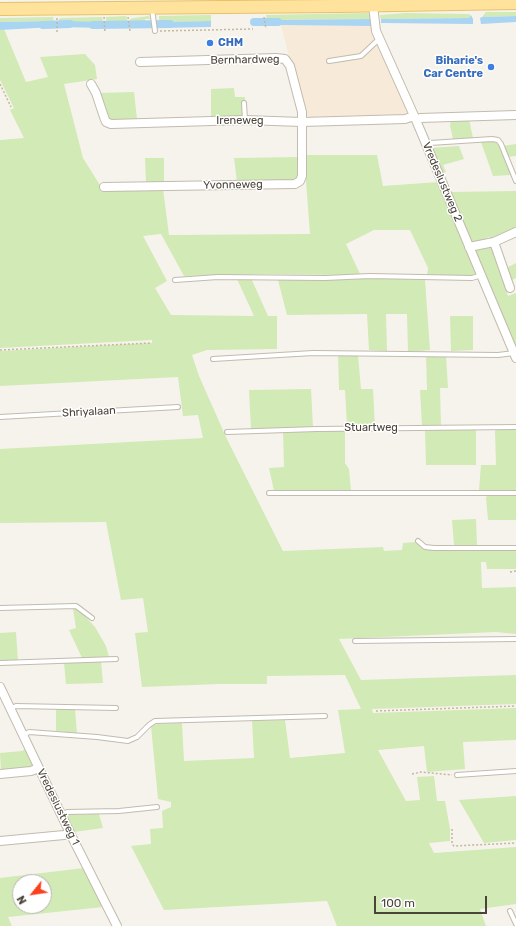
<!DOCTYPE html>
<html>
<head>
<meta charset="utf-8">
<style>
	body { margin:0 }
	#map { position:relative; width:516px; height:926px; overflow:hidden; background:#f6f3ec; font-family:Rubik,sans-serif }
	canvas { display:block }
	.north { position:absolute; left:12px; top:874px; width:40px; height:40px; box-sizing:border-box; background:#fff; border:1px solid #b7b4b0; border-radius:50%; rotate:240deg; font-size:11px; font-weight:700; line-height:16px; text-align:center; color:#4b4439 }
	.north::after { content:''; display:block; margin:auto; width:14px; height:18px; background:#fc3f1d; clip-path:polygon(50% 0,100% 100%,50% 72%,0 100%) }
	.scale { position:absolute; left:374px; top:896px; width:113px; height:18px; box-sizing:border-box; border:2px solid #4b4439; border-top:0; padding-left:5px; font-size:12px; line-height:14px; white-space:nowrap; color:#4b4439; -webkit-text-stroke:3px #fff; paint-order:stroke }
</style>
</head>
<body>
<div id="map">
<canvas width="516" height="926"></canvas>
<div class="north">N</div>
<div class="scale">100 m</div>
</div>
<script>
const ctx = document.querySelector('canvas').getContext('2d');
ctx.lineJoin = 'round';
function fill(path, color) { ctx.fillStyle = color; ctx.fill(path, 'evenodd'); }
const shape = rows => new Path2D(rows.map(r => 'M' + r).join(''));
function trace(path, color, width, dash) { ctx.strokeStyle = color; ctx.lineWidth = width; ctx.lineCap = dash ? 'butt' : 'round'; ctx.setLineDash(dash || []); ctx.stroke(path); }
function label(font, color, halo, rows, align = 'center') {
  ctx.font = font + ' Rubik,sans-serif'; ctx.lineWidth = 3; ctx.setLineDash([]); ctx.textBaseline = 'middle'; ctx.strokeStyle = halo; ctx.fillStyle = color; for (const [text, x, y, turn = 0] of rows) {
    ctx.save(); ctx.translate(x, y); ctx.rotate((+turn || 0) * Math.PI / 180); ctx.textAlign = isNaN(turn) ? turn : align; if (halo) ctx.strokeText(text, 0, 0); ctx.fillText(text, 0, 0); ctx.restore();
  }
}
const commercial = shape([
	[281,25,371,26,374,35,408,109,407,112,404,114,310,117,306,115,303,111]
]);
const green = shape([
	[486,12,516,12,516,16,482,17],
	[368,13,370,15,371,19,267,20,266,15],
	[406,13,468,14,471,15,469,18,381,19,380,15],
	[211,15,211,21,159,22,159,16],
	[126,16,128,22,106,22,106,17],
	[149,16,150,19,145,19,145,21,130,22,130,19,134,18],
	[53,17,54,21,0,22,0,18],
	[102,17,103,22,59,22,59,19,61,18],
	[4,29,26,82,48,77,40,57,85,54,95,65,97,79,64,84,83,158,103,190,163,189,169,235,310,234,304,155,377,155,383,186,439,182,477,272,475,275,470,276,427,276,428,268,410,230,374,230,346,244,360,274,348,275,260,274,184,276,161,234,143,236,167,281,155,288,171,315,254,316,237,279,251,278,268,316,277,316,277,349,207,350,192,355,199,376,226,437,283,551,383,547,384,551,402,550,403,543,416,542,423,549,516,549,516,569,487,569,486,562,481,562,482,588,516,587,516,634,496,632,339,639,361,680,516,675,516,704,372,709,373,713,516,708,516,740,463,742,465,769,427,772,424,746,378,750,406,801,420,800,417,777,434,776,437,801,445,801,450,829,450,841,429,843,434,853,516,847,516,904,480,909,486,926,337,926,327,901,164,910,131,846,151,844,150,829,163,828,162,811,171,807,171,802,158,799,151,726,157,724,182,723,184,761,254,758,252,721,285,720,290,758,345,753,338,710,361,709,345,675,267,676,267,684,219,684,142,687,135,633,148,632,143,598,121,600,106,522,0,523,0,449,203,438,198,415,183,416,178,377,0,386,0,351,152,343,152,340,0,348,0,140,24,138,10,110,14,108,0,80,0,30],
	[234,88,235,97,245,97,246,118,211,119,211,89],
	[134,92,137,119,107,120,98,93],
	[469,119,473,138,453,139,450,126,451,120],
	[493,141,498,144,511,175,493,176,481,142],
	[516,144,516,156,507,157,503,146],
	[459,146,464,159,443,165,446,172,442,174,431,148],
	[299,157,300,176,297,181,237,182,234,158],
	[145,158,164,158,164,183,146,183],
	[516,191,516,231,494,241,489,237,474,243,470,242,449,192],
	[491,245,508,296,516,293,516,344,513,344,473,248],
	[516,263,516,278,510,281,506,268],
	[370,278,425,280,430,350,408,352,407,314,386,314,387,351,369,350,367,314,287,315,278,280,347,280],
	[450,316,473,316,473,350,451,351],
	[338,354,358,355,361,389,373,389,375,426,347,426,345,390,339,390],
	[426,356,446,356,448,388,440,388,441,426,422,426,420,390,427,390],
	[311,389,313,427,251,429,249,390],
	[476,429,476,465,426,465,425,430],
	[497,429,516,429,516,491,479,490,481,465,496,465,495,431],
	[345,430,345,463,349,469,351,491,274,491,269,468,284,467,283,431],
	[489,495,516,495,516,520,488,520,486,497],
	[476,519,477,545,454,545,452,520],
	[77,608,95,627,106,646,109,657,82,658,69,630,76,628,73,609],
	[16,632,18,661,0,662,0,633],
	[101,661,103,683,66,684,64,662],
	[56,708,75,709,77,733,56,731],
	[27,748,34,762,34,767,1,771,0,753,22,751],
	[516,796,516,840,484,843,459,800],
	[99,814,103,828,74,832,66,815],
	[84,868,103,907,8,917,12,926,0,926,0,878],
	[20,882,44,882,44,906,20,906]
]);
const water = shape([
	[471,15,473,19,473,24,381,23,381,19,469,18],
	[516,16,516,22,481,24,480,18,482,17],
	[371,19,371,26,281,25,268,24,267,20],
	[54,21,54,27,0,30,0,22],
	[61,21,103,22,103,28,59,27,59,22],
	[145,21,146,27,131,27,130,22],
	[211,21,211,27,159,28,159,22],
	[106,22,128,22,129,27,107,27]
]);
const canal = shape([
	[254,22,278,22],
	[43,25,70,24],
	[93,25,170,24]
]);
const path = shape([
	[104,17,105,33],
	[128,17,130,31],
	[264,17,266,29],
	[57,18,57,33],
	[160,31,253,29],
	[0,84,11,107],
	[0,350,151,343],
	[510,572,516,571],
	[376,711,516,706],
	[412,774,421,772,452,775],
	[452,829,452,844,454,846,516,843]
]);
const service = shape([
	[152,9,155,31],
	[329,61,361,56,379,39],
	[244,103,245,120],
	[426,145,430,143,492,139,498,140,501,144,516,181],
	[175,280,218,277,325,278,370,276,472,278,482,275],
	[213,359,313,353,498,355,514,353],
	[0,417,178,407],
	[227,432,317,429,516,427],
	[269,493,516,493],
	[418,541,425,547,434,548,516,548],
	[0,608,76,606,92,618],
	[355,641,516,639],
	[0,663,116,659],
	[11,708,16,706,116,708],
	[24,735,29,732,97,737,128,741,137,737,149,725,155,721,325,716],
	[457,775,516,771],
	[62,814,67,812,119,811,157,807],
	[510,911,516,924]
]);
const minor = shape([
	[373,5,376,31,416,120,516,358],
	[91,84,96,93,104,117,106,122,111,124,245,120,302,122,405,119,414,116],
	[416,120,420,118,516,115],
	[104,187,295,184,300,181,302,176,302,112,290,66,285,59,276,58,140,62],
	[469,247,494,242],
	[510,288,494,242,516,232],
	[0,687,70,833,117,926],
	[0,774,31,771,39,768],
	[0,841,64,835,70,833]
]);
const primary = shape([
	[0,9,336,6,516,3]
]);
const markers = [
	[210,43,4,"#3f7fe0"],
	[491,67,4,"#3f7fe0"]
];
const shopNames = [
	["CHM",218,43],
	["Biharie's",483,61,"right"],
	["Car Centre",483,74,"right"]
];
const streetNames = [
	["Bernhardweg",245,60,-1],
	["Ireneweg",240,121],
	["Vredeslustweg 2",442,182,67],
	["Yvonneweg",233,185,-1],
	["Shriyalaan",89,412,-3],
	["Stuartweg",371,428],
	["Vredeslustweg 1",58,807,64]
];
fill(commercial, '#f7ead8');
fill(green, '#d2eab5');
fill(water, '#a9d4f2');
trace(canal, '#a9d4f2', 8);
trace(service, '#c2bbae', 6);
trace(minor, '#c2bbae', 10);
trace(primary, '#e6c16a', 14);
trace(path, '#c4b79f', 1.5, [2, 2]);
trace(service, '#fff', 4);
trace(minor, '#fff', 8);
trace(primary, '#ffe39c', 12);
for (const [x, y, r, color] of markers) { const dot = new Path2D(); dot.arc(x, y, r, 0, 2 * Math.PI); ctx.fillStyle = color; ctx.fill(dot); trace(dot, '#fff', 1.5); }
label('bold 11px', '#366cbe', '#fff', shopNames, 'left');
label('11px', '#4b4439', '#fff', streetNames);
</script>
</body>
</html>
